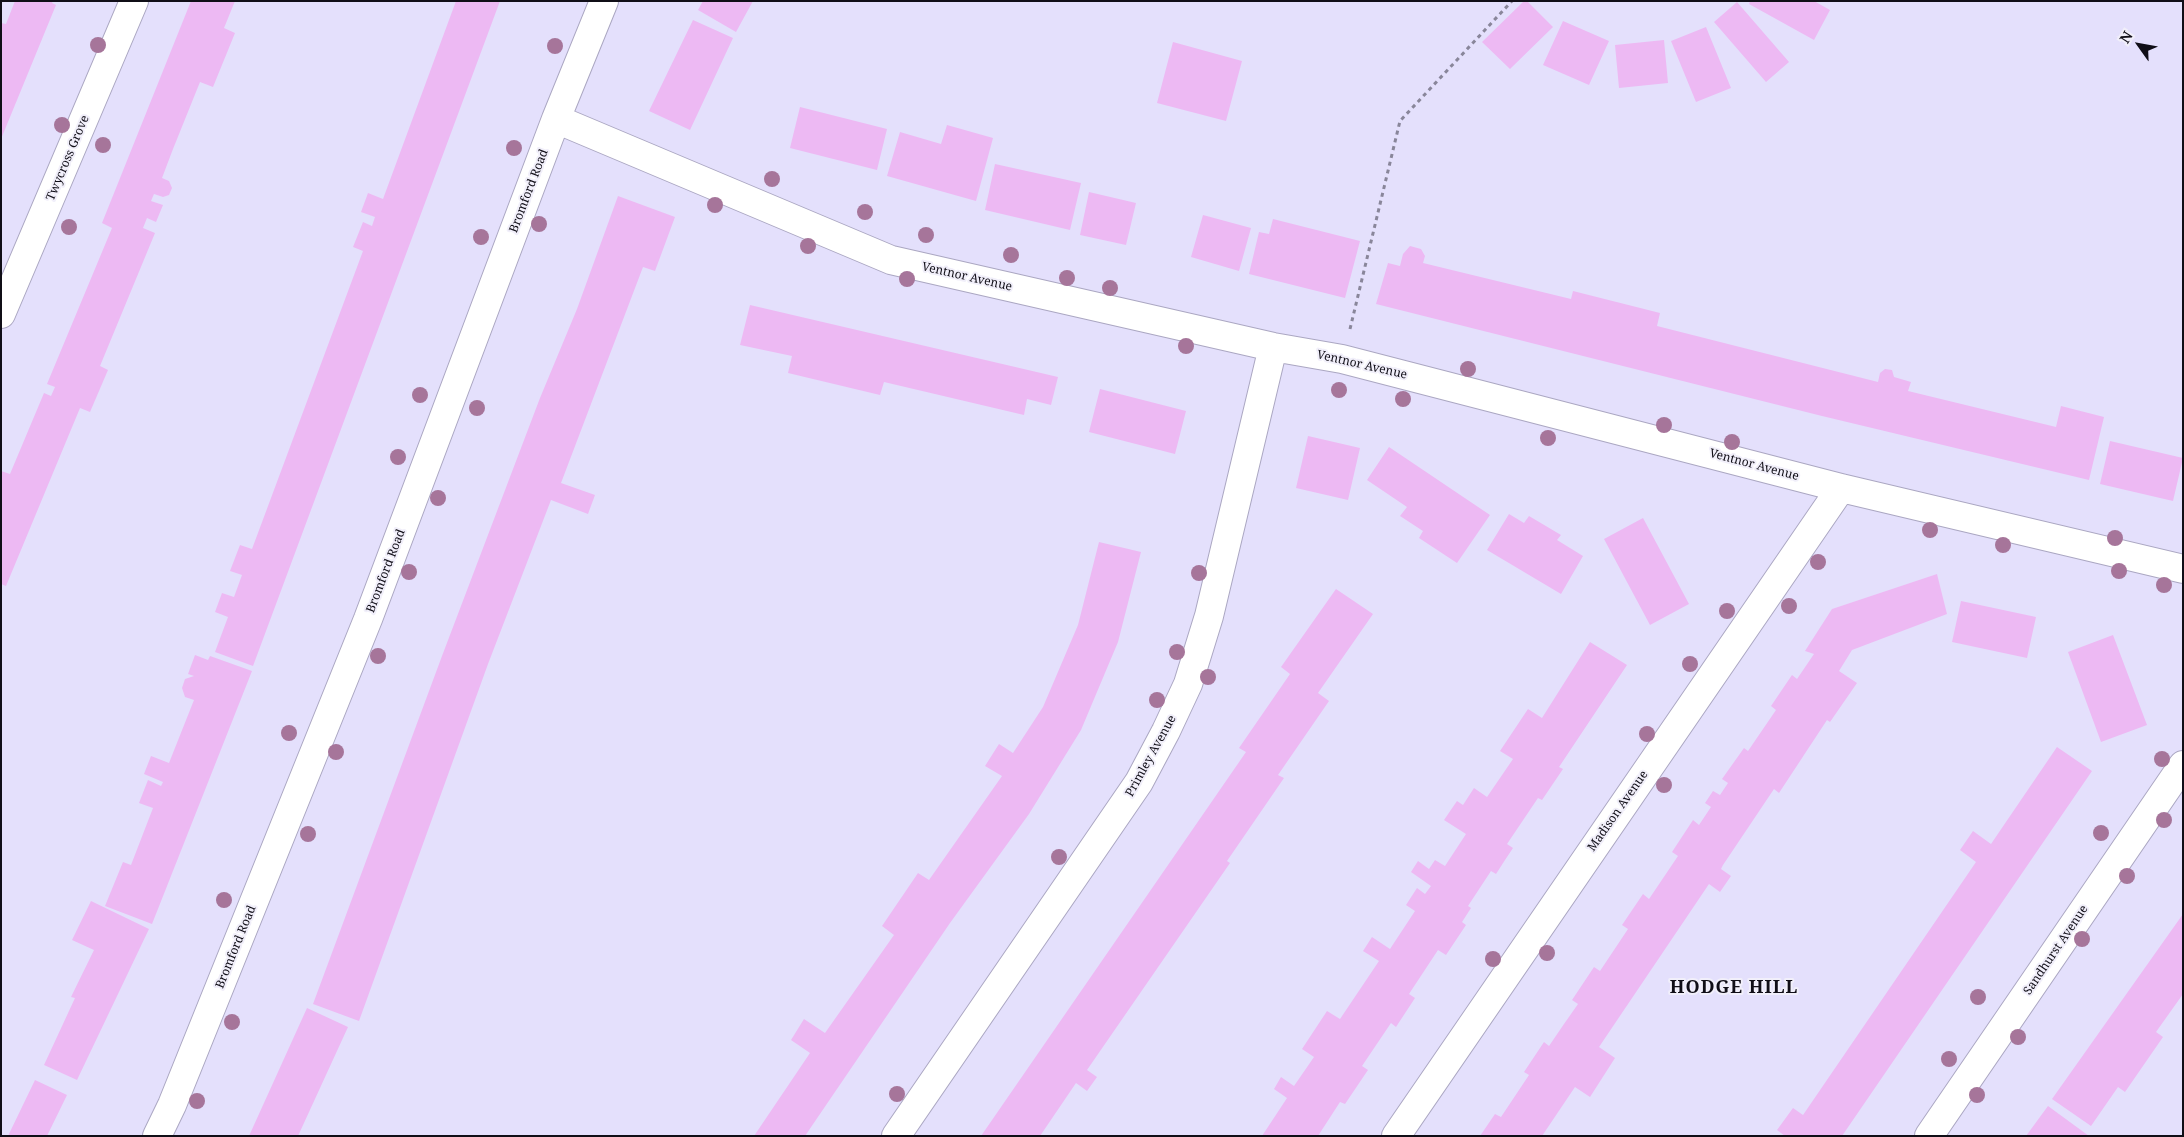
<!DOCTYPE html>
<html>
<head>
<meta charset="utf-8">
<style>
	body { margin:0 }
	#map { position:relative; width:2184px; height:1137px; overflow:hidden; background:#e4e0fc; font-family:"Noto Serif",serif }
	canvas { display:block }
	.frame { position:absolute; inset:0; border:2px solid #100e17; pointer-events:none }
	.north { position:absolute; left:2114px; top:20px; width:50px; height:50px; -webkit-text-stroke:4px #f1effa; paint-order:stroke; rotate:302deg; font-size:14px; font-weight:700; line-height:20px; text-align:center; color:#100e17 }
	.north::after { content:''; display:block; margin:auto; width:18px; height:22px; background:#100e17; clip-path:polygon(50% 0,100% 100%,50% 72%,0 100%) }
</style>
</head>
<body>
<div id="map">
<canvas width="2184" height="1137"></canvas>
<div class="frame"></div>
<div class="north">N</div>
</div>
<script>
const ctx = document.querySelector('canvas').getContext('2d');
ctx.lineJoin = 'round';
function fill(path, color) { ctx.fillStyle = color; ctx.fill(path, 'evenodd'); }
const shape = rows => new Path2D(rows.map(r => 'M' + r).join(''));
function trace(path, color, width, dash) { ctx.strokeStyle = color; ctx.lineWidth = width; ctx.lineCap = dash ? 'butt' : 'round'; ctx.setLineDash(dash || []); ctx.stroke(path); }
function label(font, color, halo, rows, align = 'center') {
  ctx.font = font + ' "Noto Serif",serif'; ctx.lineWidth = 4; ctx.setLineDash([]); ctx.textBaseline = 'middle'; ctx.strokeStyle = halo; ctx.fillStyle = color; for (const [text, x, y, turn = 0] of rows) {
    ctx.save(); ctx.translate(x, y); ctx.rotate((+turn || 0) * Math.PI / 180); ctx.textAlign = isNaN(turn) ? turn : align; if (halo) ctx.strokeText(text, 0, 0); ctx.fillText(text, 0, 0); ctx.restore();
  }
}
const building = shape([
	[15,1,53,1,52,3,56,5,1,139,1,23,6,24],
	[191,1,235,1,224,28,235,33,213,87,200,82,173,149,162,178,169,181,172,188,169,195,163,197,154,194,151,201,163,205,156,222,147,218,143,228,155,233,100,366,108,370,90,412,80,408,6,586,1,584,1,471,10,474,44,393,51,396,55,387,47,384,112,228,102,223],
	[456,1,500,1,253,666,215,652,228,617,215,612,222,593,234,597,242,575,230,571,240,545,252,549,363,251,353,247,363,222,372,226,375,217,361,212,368,193,383,199],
	[703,1,753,1,736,32,698,10],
	[1524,1,1527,1,1553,27,1510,69,1482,42],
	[1750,1,1814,1,1830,10,1814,40,1749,4],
	[1737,2,1789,62,1766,82,1714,22],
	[693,20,733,38,690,130,649,111],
	[1563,21,1609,41,1589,85,1543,65],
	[1706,27,1731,88,1696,102,1671,41],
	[1664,40,1668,83,1619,88,1615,45],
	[1173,42,1242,61,1226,121,1157,103],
	[800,107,887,129,877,170,790,148],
	[947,125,993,138,976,201,887,176,900,132,941,144],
	[995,164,1081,183,1070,230,985,210],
	[1089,192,1136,203,1126,245,1080,235],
	[618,196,675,217,655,271,643,267,561,483,595,495,588,514,551,500,488,664,359,1021,313,1004,442,656,540,398,577,309],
	[1203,215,1251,228,1239,271,1191,257],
	[1273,219,1360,241,1345,298,1249,274,1259,232,1269,234],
	[1410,246,1421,249,1425,256,1423,263,1571,299,1573,291,1660,313,1657,326,1878,382,1880,373,1885,369,1892,370,1894,377,1911,382,1908,391,2056,427,2061,406,2104,417,2089,480,1822,416,1376,304,1388,263,1400,266,1403,254],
	[750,305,1058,377,1051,405,1027,399,1024,415,884,382,880,395,788,373,792,356,740,345],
	[1100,389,1186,411,1175,454,1089,432],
	[1308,436,1360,448,1348,500,1296,488],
	[2110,441,2183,458,2173,501,2100,484],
	[1389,447,1490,515,1457,563,1419,538,1423,531,1400,516,1407,507,1367,480],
	[1509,514,1524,523,1529,516,1561,535,1557,540,1583,556,1561,594,1487,550],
	[1643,518,1689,604,1650,625,1604,539],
	[1099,542,1141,552,1118,642,1081,730,1029,814,950,923,805,1136,754,1136,810,1053,791,1040,804,1019,825,1033,894,935,882,926,918,873,929,880,1002,776,985,766,999,744,1013,753,1043,707,1078,625],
	[1937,574,1947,614,1852,650,1839,671,1857,683,1830,722,1827,720,1779,793,1774,789,1723,865,1721,869,1731,876,1720,892,1709,884,1599,1047,1615,1058,1590,1097,1575,1087,1542,1136,1480,1136,1495,1114,1501,1117,1529,1075,1524,1072,1544,1042,1549,1046,1564,1024,1578,1004,1572,1000,1594,967,1600,971,1628,929,1622,925,1643,894,1649,899,1678,856,1672,852,1693,820,1699,825,1711,807,1705,803,1713,791,1720,795,1728,783,1722,779,1744,748,1748,751,1776,710,1771,706,1792,675,1797,679,1814,654,1805,651,1832,609],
	[1336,589,1373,614,1318,693,1329,701,1278,775,1284,778,1227,861,1230,863,1087,1070,1097,1077,1087,1091,1076,1083,1040,1136,981,1136,1246,752,1239,748,1290,674,1281,667],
	[1961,601,2036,617,2027,658,1952,642],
	[2113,635,2147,725,2101,742,2068,652],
	[1590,642,1627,665,1559,767,1563,769,1542,800,1538,798,1507,844,1513,848,1505,860,1496,874,1491,871,1468,906,1471,908,1462,922,1466,925,1446,955,1438,950,1409,994,1415,998,1396,1027,1391,1023,1362,1066,1368,1070,1345,1104,1340,1102,1318,1136,1262,1136,1287,1098,1274,1089,1281,1077,1294,1086,1314,1057,1302,1049,1327,1011,1340,1019,1379,961,1363,951,1372,937,1390,949,1415,911,1406,905,1417,888,1425,894,1431,886,1411,872,1418,861,1429,869,1435,860,1445,866,1466,834,1444,820,1457,801,1463,805,1474,788,1487,797,1513,759,1500,751,1528,709,1542,718],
	[195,655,208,660,210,656,252,671,152,924,105,906,123,862,131,865,153,808,139,803,148,780,161,786,163,782,144,774,151,756,169,763,194,700,185,697,182,688,185,679,194,676,188,674],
	[2057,747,2092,771,1842,1136,1785,1136,1777,1130,1793,1108,1803,1115,1976,862,1960,850,1973,831,1991,844],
	[91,901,149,929,77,1080,44,1065,75,998,71,997,94,950,72,940],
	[2183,914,2183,994,2156,1032,2163,1037,2125,1092,2118,1087,2091,1126,2052,1099],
	[307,1008,348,1027,298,1136,249,1136],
	[35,1080,67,1095,47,1136,8,1136],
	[2048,1106,2089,1136,2026,1136]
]);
const path = shape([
	[1350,329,1400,121,1512,1]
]);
const minor = shape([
	[556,119,891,260,1273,347,1342,359,1841,488,2183,569],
	[1,314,134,1],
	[157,1136,172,1105,368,619,556,119,604,1],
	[896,1136,1139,782,1166,731,1188,684,1209,616,1273,347],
	[1396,1136,1841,488],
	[1929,1136,2183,765]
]);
const trees = [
	[98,45],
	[555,46],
	[62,125],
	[103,145],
	[514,148],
	[772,179],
	[715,205],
	[865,212],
	[539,224],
	[69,227],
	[926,235],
	[481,237],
	[808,246],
	[1011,255],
	[1067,278],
	[907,279],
	[1110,288],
	[1186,346],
	[1468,369],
	[1339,390],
	[420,395],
	[1403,399],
	[477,408],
	[1664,425],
	[1548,438],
	[1732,442],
	[398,457],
	[438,498],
	[1930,530],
	[2115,538],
	[2003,545],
	[1818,562],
	[2119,571],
	[409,572],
	[1199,573],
	[2164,585],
	[1789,606],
	[1727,611],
	[1177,652],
	[378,656],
	[1690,664],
	[1208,677],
	[1157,700],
	[289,733],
	[1647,734],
	[336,752],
	[2162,759],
	[1664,785],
	[2164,820],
	[2101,833],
	[308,834],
	[1059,857],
	[2127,876],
	[224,900],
	[2082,939],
	[1547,953],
	[1493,959],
	[1978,997],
	[232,1022],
	[2018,1037],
	[1949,1059],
	[897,1094],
	[1977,1095],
	[197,1101]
];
const streetNames = [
	["Twycross Grove",68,158,-67],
	["Bromford Road",529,191,-69],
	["Ventnor Avenue",967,277,13],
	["Ventnor Avenue",1362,365,13],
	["Ventnor Avenue",1754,465,15],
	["Bromford Road",386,571,-69],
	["Primley Avenue",1151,756,-61],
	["Madison Avenue",1618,811,-55],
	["Bromford Road",236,947,-68],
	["Sandhurst Avenue",2056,950,-56]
];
const districtNames = [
	["HODGE HILL",1734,988]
];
fill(building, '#edb9f3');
trace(minor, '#aba7c2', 30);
trace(path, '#89869a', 3, [4, 4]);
trace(minor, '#fff', 28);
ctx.fillStyle = '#a6759a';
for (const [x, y] of trees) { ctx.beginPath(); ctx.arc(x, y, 8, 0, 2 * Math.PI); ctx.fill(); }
label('12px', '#100e17', '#f1effa', streetNames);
ctx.letterSpacing = '1px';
label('bold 18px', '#100e17', '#f1effa', districtNames);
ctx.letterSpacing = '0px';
</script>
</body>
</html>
